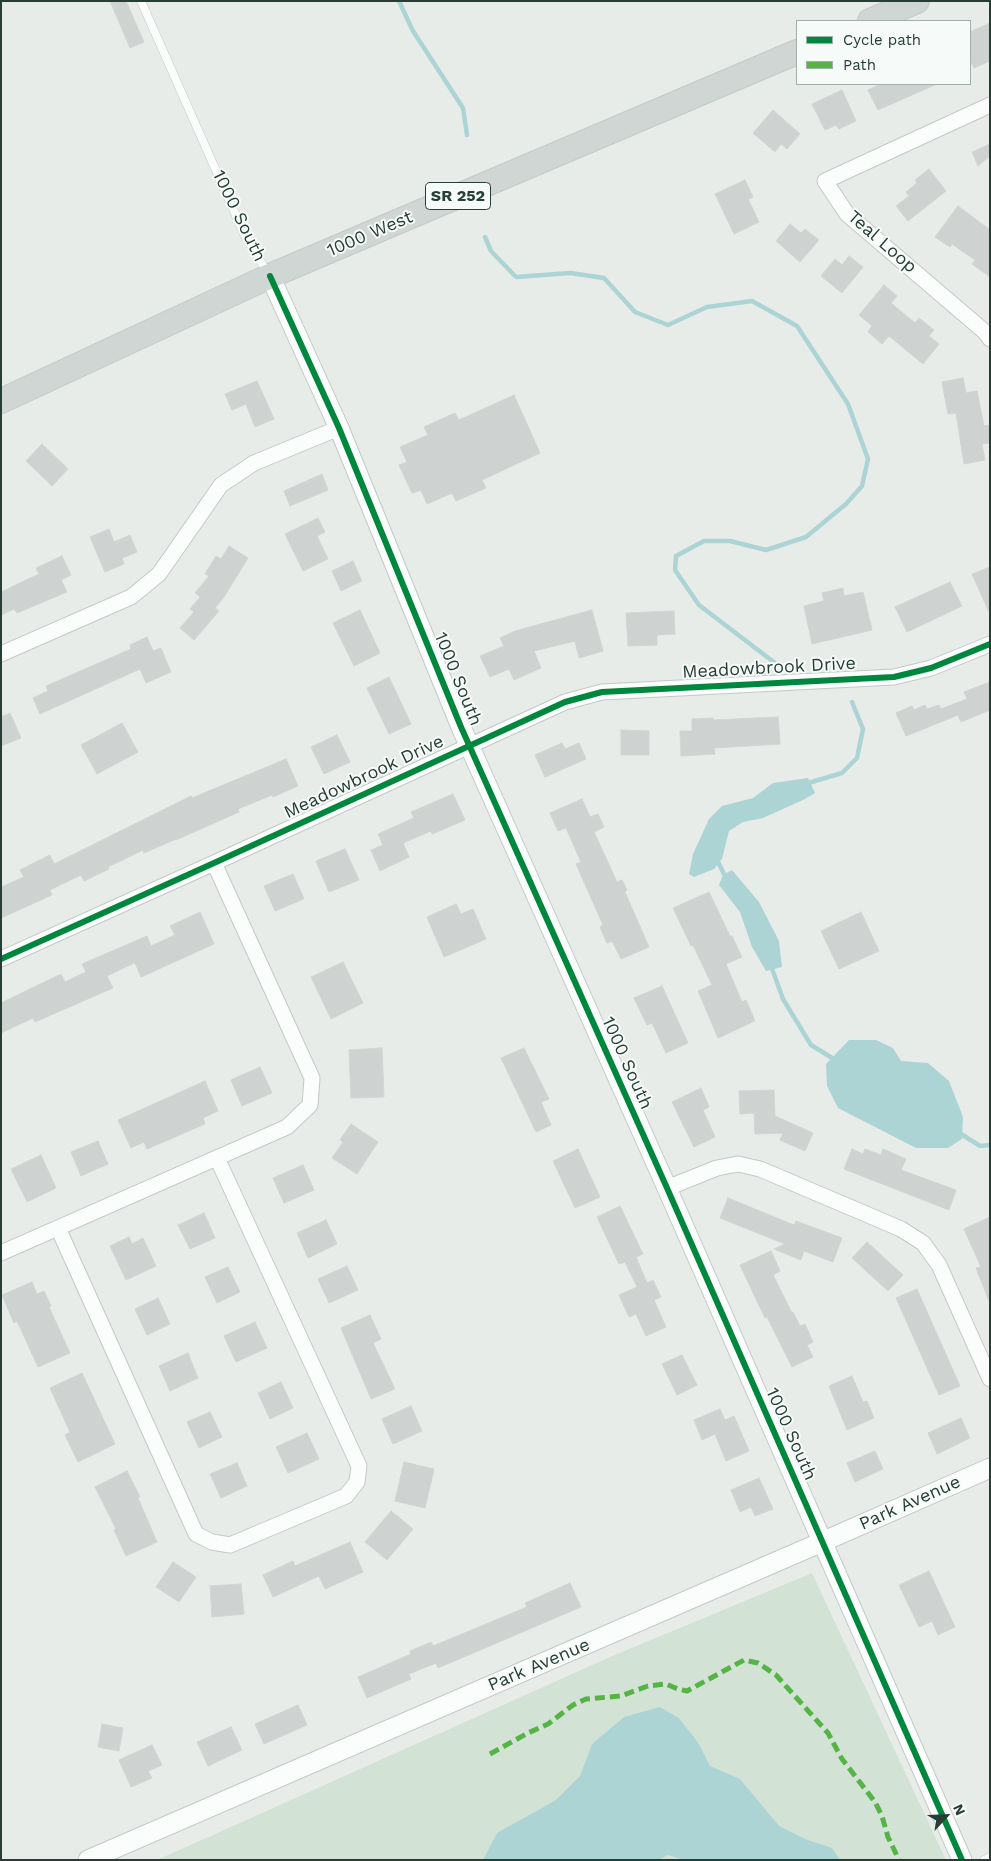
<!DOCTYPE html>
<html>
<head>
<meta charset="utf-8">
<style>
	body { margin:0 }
	#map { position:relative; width:991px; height:1861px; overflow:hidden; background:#e7ece9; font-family:"Work Sans",sans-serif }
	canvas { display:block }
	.frame { position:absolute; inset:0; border:2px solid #263e35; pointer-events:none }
	.legend { position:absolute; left:796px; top:20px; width:175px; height:65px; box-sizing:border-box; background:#f6faf8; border:1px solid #a3afaa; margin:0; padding:6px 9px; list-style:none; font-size:15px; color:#263e35 }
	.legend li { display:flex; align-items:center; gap:10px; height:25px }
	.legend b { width:25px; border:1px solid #a3afaa }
	.north { position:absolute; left:921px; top:1791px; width:50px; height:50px; -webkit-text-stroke:4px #f6faf8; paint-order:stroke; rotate:65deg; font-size:14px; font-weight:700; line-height:20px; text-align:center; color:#263e35 }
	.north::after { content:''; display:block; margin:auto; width:18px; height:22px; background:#263e35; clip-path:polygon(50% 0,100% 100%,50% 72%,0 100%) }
</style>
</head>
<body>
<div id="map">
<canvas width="991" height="1861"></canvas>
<div class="frame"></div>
<ul class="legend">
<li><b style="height:6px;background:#00873e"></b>Cycle path</li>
<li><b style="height:6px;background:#56b346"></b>Path</li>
</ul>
<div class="north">N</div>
</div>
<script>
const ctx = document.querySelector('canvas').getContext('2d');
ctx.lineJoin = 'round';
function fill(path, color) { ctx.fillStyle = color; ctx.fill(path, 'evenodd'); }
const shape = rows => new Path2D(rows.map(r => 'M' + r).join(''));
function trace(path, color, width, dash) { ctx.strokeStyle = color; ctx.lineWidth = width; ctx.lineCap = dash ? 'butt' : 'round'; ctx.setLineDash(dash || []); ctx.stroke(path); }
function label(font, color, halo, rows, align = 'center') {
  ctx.font = font + ' "Work Sans",sans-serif'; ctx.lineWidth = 4; ctx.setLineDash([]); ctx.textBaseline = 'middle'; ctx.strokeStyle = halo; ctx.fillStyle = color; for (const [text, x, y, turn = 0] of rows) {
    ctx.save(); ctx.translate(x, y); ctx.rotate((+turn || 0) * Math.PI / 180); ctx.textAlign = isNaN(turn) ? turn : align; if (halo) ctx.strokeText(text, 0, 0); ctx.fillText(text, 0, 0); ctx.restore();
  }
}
const green = shape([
	[812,1573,946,1860,157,1860,610,1657]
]);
const water = shape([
	[808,778,815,793,805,799,763,818,743,822,729,831,722,859,714,869,694,877,689,874,693,854,709,819,722,806,753,798,773,783],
	[732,870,759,902,779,941,782,967,766,971,752,947,740,912,719,885,723,875],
	[849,1040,876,1040,893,1048,901,1061,928,1063,949,1081,963,1117,962,1139,948,1148,916,1148,838,1108,827,1086,826,1064],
	[660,1707,679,1718,699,1744,710,1766,740,1779,779,1826,805,1839,832,1848,840,1860,684,1860,668,1855,658,1860,483,1860,497,1833,556,1800,580,1776,592,1744,624,1717]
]);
const stream = shape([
	[399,1,413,31,463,108,467,135],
	[485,237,491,251,516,277,570,273,604,278,635,312,668,325,707,307,752,301,797,326,848,404,868,459,862,486,846,504,806,537,766,550,730,541,704,541,676,556,675,570,699,605,775,663],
	[805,784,842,773,857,758,863,729,852,702],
	[717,860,727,880],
	[771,966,783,999,811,1045,837,1061],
	[958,1132,980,1146,990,1145]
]);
const building = shape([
	[110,1,126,1,144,42,130,48,110,1],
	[990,23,990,61,974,68,970,60,970,32,990,23],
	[881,84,937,84,878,110,868,90,881,84],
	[842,90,856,121,839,129,836,125,825,130,812,104,842,90],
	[773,110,800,134,787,149,781,144,775,152,753,133,773,110],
	[990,144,990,156,978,166,972,152,990,144],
	[929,169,946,191,908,221,896,206,909,196,906,192,917,183,915,180,929,169],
	[745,180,753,197,748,199,759,222,734,234,715,194,745,180],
	[958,206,990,230,990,277,972,264,975,260,952,244,950,247,935,237,958,206],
	[790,224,801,233,805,229,819,240,800,262,776,241,790,224],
	[849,256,863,267,842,293,821,276,835,259,842,265,849,256],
	[884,285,897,296,891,303,915,323,919,318,934,330,929,336,939,344,923,364,889,336,882,344,868,332,872,326,859,315,884,285],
	[963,378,966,393,977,391,984,426,990,425,990,443,982,444,985,460,964,464,956,413,948,414,942,382,963,378],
	[257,381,274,419,255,427,246,404,232,410,225,394,257,381],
	[514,395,540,453,482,480,486,488,456,501,452,493,427,504,421,490,412,493,399,465,407,462,400,447,428,435,424,427,455,413,459,420,514,395],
	[42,444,68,469,52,486,26,461,42,444],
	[322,474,328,490,290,506,284,491,322,474],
	[318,518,325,532,317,536,328,559,303,571,285,534,318,518],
	[109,529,114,542,130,535,137,552,122,558,124,564,105,572,90,537,109,529],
	[229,546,248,558,224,597,215,608,219,611,194,640,180,628,194,612,190,609,200,597,195,593,209,576,205,574,216,556,221,559,229,546],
	[62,556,71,575,61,580,67,592,17,613,14,609,1,615,1,592,39,574,36,568,62,556],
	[353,561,362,581,341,591,332,571,353,561],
	[990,567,990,614,972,574,990,567],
	[950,582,962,606,907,632,895,607,950,582],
	[843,588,844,596,863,592,872,630,812,644,804,606,824,601,822,593,843,588],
	[360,610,380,653,354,666,333,623,360,610],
	[592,610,603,651,579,658,575,641,534,651,541,668,514,680,509,669,490,677,480,656,504,646,500,638,515,631,592,610],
	[674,611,675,634,657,635,657,645,628,646,626,613,674,611],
	[147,637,153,651,161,648,171,672,146,683,140,669,40,714,33,698,48,691,46,686,131,649,130,645,147,637],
	[389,677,411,724,389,734,367,688,389,677],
	[990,682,990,710,961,722,958,715,906,736,896,713,912,706,914,710,925,705,927,709,939,705,941,709,967,699,964,692,990,682],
	[10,713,21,738,1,746,1,717,10,713],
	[778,717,780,744,714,748,715,754,681,756,680,731,692,731,692,719,713,718,713,720,778,717],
	[122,723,138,752,97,774,81,745,122,723],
	[621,730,649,731,649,755,621,755,621,730],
	[337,735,350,762,324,774,311,747,337,735],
	[562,743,565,749,579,743,586,759,545,777,535,755,562,743],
	[286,759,298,786,273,797,272,795,238,809,239,812,176,840,176,839,144,853,143,850,108,867,109,869,84,881,81,875,50,890,52,895,1,918,1,887,24,877,20,870,50,855,54,864,191,796,192,798,286,759],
	[453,794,465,820,432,834,431,831,403,843,409,857,380,871,371,850,383,845,378,834,414,818,411,812,453,794],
	[582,799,590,817,598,814,604,827,594,832,617,882,622,880,627,890,625,892,649,947,621,959,612,941,607,943,600,927,603,925,576,864,581,862,566,828,558,831,550,813,582,799],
	[345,849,359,880,329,892,316,861,345,849],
	[293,874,304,899,275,911,264,886,293,874],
	[709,892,730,936,732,936,742,957,726,964,742,1002,746,1000,755,1021,718,1038,698,991,712,985,693,945,691,946,673,908,709,892],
	[456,904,461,914,473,909,486,939,444,957,427,917,456,904],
	[200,912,214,944,141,977,135,963,130,965,107,976,113,988,35,1022,33,1018,1,1033,1,1003,61,974,65,982,86,972,82,964,147,936,151,946,175,935,170,926,200,912],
	[861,912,879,951,839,969,821,931,861,912],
	[343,962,363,1003,331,1019,311,977,343,962],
	[662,986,688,1043,666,1053,652,1023,647,1025,634,998,662,986],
	[382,1048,384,1097,351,1098,349,1050,382,1048],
	[524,1048,549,1099,541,1102,551,1125,536,1132,501,1058,524,1048],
	[260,1067,272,1093,242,1106,231,1080,260,1067],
	[205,1081,218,1111,203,1118,205,1124,147,1149,144,1142,131,1148,118,1120,205,1081],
	[701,1088,709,1107,703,1110,715,1137,694,1147,672,1102,701,1088],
	[774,1090,775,1116,813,1133,805,1151,780,1140,783,1133,755,1134,754,1113,740,1114,739,1091,774,1090],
	[351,1124,378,1142,357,1174,332,1158,343,1142,340,1140,351,1124],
	[98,1141,108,1164,81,1176,71,1152,98,1141],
	[578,1149,600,1197,575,1208,553,1161,578,1149],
	[852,1149,863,1154,865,1149,881,1155,883,1149,906,1159,901,1170,956,1190,949,1210,844,1169,852,1149],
	[41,1155,56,1188,27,1202,11,1169,41,1155],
	[303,1165,314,1190,284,1203,273,1178,303,1165],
	[728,1198,794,1225,796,1221,842,1238,833,1262,804,1251,801,1260,774,1249,785,1244,720,1218,728,1198],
	[620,1206,643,1254,636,1257,647,1283,653,1280,661,1297,654,1300,666,1327,646,1336,636,1314,629,1317,619,1295,637,1287,625,1262,619,1264,597,1217,620,1206],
	[204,1213,215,1238,190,1249,178,1225,204,1213],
	[990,1217,990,1300,989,1301,976,1268,981,1267,964,1229,990,1217],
	[326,1220,337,1244,308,1258,297,1233,326,1220],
	[129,1237,132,1244,143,1238,156,1266,126,1280,110,1246,129,1237],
	[867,1242,903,1275,888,1291,852,1258,867,1242],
	[771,1251,780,1271,773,1275,792,1313,793,1312,800,1326,805,1324,813,1342,807,1345,813,1357,792,1367,767,1317,765,1318,740,1265,771,1251],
	[347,1266,358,1290,329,1303,318,1279,347,1266],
	[228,1267,240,1292,217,1303,205,1277,228,1267],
	[32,1282,37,1294,44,1291,51,1306,49,1307,70,1353,38,1367,17,1321,14,1323,2,1295,32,1282],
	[917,1289,960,1386,939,1395,896,1298,917,1289],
	[158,1298,170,1324,147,1335,135,1309,158,1298],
	[370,1315,381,1339,373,1343,395,1389,371,1399,341,1328,370,1315],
	[255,1322,267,1348,236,1362,224,1336,255,1322],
	[188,1353,198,1378,170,1391,159,1366,188,1353],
	[682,1355,697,1385,677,1395,662,1364,682,1355],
	[82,1373,115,1444,78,1462,65,1435,70,1432,50,1388,82,1373],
	[852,1376,863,1402,867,1401,874,1418,847,1430,829,1386,852,1376],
	[281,1382,293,1408,270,1419,258,1393,281,1382],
	[411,1406,422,1431,393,1444,382,1419,411,1406],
	[720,1409,725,1420,734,1416,749,1451,726,1461,715,1434,702,1440,694,1420,720,1409],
	[210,1412,222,1437,199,1448,187,1422,210,1412],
	[961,1418,970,1438,937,1454,928,1433,961,1418],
	[307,1433,319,1459,288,1473,276,1447,307,1433],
	[875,1451,883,1469,855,1482,847,1463,875,1451],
	[404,1462,434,1469,425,1508,395,1501,404,1462],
	[237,1463,247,1486,221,1498,210,1474,237,1463],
	[127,1471,140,1497,138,1498,157,1542,126,1556,114,1530,116,1529,95,1487,127,1471],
	[759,1478,773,1509,755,1516,751,1507,740,1512,731,1490,759,1478],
	[391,1511,413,1529,387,1560,365,1542,391,1511],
	[350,1542,363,1572,325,1589,319,1576,273,1597,263,1575,293,1561,295,1566,350,1542],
	[173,1562,196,1577,179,1602,156,1587,173,1562],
	[929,1571,955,1627,938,1635,932,1621,919,1627,899,1585,929,1571],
	[570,1583,581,1607,438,1668,436,1663,409,1674,411,1679,367,1698,358,1677,411,1654,410,1651,431,1642,433,1646,527,1607,525,1603,570,1583],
	[241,1584,244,1614,212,1617,210,1586,241,1584],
	[298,1705,307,1725,264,1744,255,1724,298,1705],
	[102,1724,123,1728,119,1751,98,1747,102,1724],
	[231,1727,242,1750,208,1766,197,1742,231,1727],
	[152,1745,162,1765,148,1771,152,1778,131,1787,119,1760,152,1745]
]);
const service = shape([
	[141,1,245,236,269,275],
	[984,1860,990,1857]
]);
const minor = shape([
	[990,105,825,181,847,214,985,332,990,339],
	[1,654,131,597,159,574,221,485,254,463,339,428],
	[1,959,214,863,565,702,602,692,894,677,931,668,990,644],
	[667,1188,717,1168,738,1164,760,1169,901,1229,923,1243,939,1265,990,1379],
	[58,1228,196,1534,212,1542,230,1545,346,1496,357,1482,359,1466,217,1158],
	[1,1253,287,1127,310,1105,312,1078,214,863]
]);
const tertiary = shape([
	[270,276,339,428,461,727,667,1188,962,1860],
	[88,1860,822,1542,990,1468]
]);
const primary = shape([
	[870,21,917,1],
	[1,401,270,276,797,52]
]);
const quiet = shape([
	[490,1754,528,1733,548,1724,573,1705,586,1699,621,1696,648,1686,666,1684,678,1689,687,1691,744,1660,758,1663,776,1675,828,1733,842,1759,875,1802,882,1816,888,1837,899,1860]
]);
const cycleway = shape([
	[270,276,339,428,461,727,667,1188,962,1860],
	[1,959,214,863,565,702,602,692,894,677,931,668,990,644]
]);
const shields = [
	[458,196,65]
];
const shieldNames = [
	["SR 252",458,196]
];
const streetNames = [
	["1000 South",239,216,64],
	["1000 West",370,234,-23],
	["Teal Loop",882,242,41],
	["Meadowbrook Drive",769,668,-3],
	["1000 South",458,679,68],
	["Meadowbrook Drive",364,777,-25],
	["1000 South",627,1063,66],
	["1000 South",791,1434,66],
	["Park Avenue",910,1503,-24],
	["Park Avenue",539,1665,-23]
];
fill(green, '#d2e3d6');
fill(water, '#add4d5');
trace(stream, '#add4d5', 4.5);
fill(building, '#ced3d1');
trace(building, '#d0d5d2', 1);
trace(service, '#c4c9c6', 9);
trace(minor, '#c4c9c6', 17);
trace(tertiary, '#c4c9c6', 21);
trace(primary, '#c3cac7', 26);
trace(service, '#fbfcfc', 8);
trace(minor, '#fbfcfc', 15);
trace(tertiary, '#fbfcfc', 19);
trace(primary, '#cfd6d3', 24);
trace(quiet, '#56b346', 5, [10, 5]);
trace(cycleway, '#00873e', 6);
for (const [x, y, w] of shields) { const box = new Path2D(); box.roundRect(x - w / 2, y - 13.5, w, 27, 4); ctx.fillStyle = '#f6faf8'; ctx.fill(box); trace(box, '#263e35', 1); }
label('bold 16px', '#263e35', null, shieldNames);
label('18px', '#263e35', '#f6faf8', streetNames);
</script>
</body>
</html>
